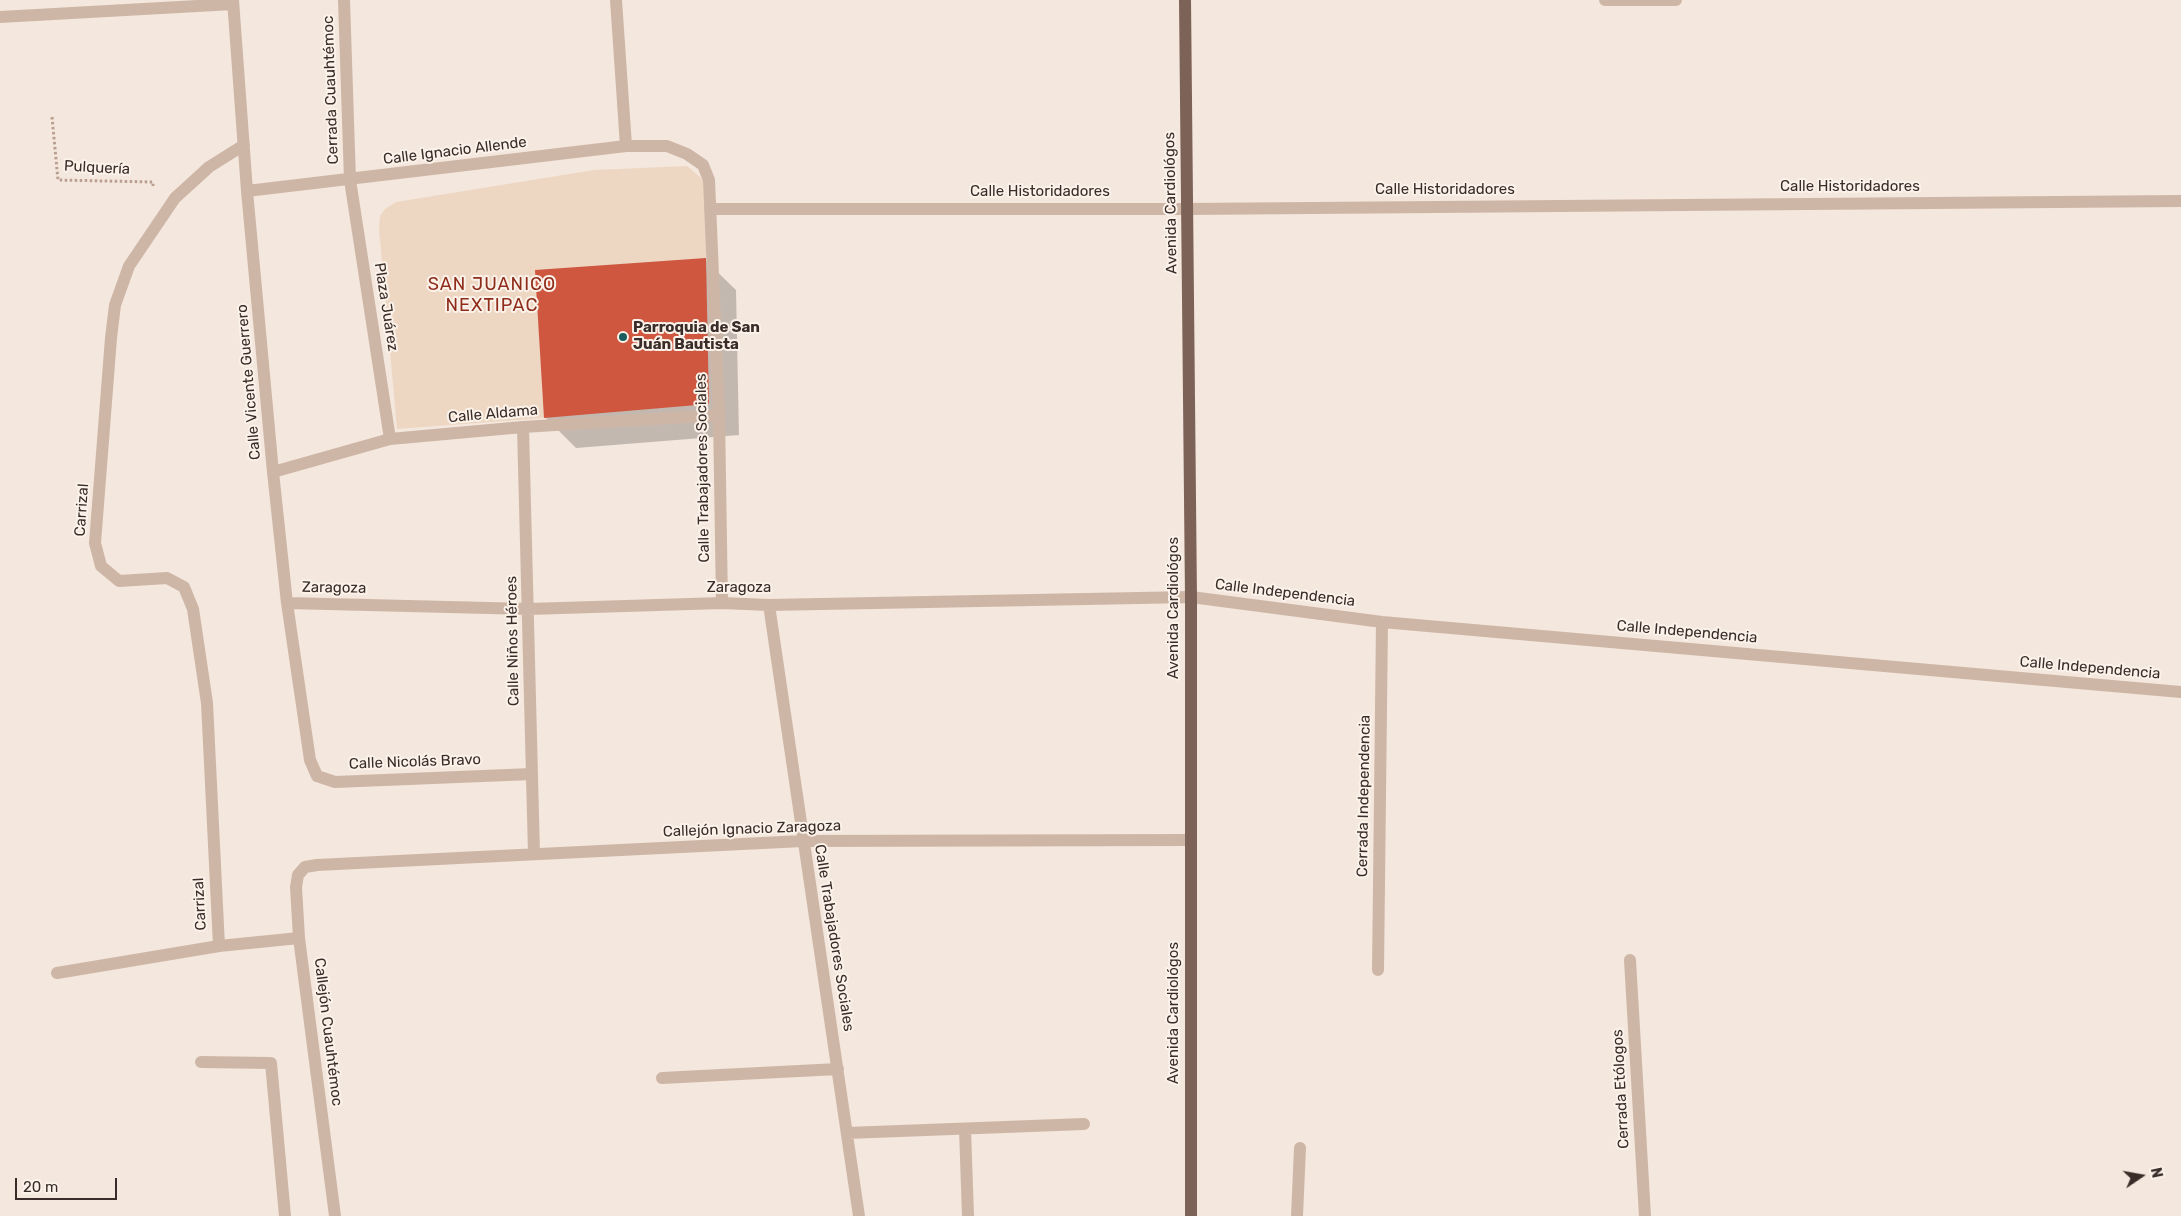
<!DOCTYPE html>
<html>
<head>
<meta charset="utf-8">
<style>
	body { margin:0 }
	#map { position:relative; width:2181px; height:1216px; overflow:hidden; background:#f4e7dd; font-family:Rubik,sans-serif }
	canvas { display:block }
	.north { position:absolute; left:2116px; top:1151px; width:50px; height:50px; -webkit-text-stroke:4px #fbf2ea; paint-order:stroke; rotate:78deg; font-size:14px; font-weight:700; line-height:20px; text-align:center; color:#3a2c28 }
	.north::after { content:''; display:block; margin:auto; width:18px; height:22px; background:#3a2c28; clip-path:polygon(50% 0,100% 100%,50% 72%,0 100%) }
	.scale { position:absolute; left:15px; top:1178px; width:102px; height:22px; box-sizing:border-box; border:2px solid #3a2c28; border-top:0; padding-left:6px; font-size:15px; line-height:18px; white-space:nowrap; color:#3a2c28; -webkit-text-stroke:4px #fbf2ea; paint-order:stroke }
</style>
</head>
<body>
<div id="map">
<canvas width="2181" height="1216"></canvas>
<div class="north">N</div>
<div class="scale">20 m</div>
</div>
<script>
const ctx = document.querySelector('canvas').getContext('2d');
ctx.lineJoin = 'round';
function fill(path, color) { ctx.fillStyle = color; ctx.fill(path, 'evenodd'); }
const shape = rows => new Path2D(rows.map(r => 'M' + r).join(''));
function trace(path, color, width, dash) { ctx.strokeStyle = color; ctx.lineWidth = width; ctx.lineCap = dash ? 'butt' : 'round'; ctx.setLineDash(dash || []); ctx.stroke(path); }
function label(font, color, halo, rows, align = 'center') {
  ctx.font = font + ' Rubik,sans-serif'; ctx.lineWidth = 4; ctx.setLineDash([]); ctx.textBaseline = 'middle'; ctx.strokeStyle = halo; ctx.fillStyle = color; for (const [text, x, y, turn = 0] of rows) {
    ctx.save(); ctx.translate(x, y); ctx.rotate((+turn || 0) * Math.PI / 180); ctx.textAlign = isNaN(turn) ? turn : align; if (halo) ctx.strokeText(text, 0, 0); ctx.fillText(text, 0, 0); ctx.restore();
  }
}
const plaza = shape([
	[687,166,707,183,706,258,544,418,397,429,379,229,380,216,385,209,396,202,594,170]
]);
const shadow = shape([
	[705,260,736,290,739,435,576,448,545,417]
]);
const building = shape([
	[706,258,709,404,544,418,535,270]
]);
const path = shape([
	[52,117,58,180,153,182,153,186]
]);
const minor = shape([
	[233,0,247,191,273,472,287,603,310,760,317,776,335,782,532,774],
	[344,0,350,180,390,439],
	[616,0,626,146],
	[1605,0,1676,0],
	[0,17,233,4],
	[247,191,626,146,667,146,687,154,703,165,709,180,719,415,722,603],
	[710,209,1187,209,2181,201],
	[523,427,534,854],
	[273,472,390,439,523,427,719,415],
	[287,603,529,609,722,603,769,605,1191,597,1382,622,2181,692],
	[769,605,859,1216],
	[219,946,207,703,193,609,184,587,167,578,119,581,101,566,95,543,111,338,115,305,129,266,175,198,209,167,244,145],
	[1630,960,1645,1216],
	[1378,970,1382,622],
	[57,973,219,946,299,938],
	[201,1062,271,1063,285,1216],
	[662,1078,838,1069],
	[965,1129,968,1216],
	[847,1133,1084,1124],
	[335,1216,299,938,296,887,298,875,305,867,317,865,803,841,1189,840],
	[1297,1216,1300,1148]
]);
const major = shape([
	[1185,0,1191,597,1191,1216]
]);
const markers = [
	[623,337,5,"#1a5f5e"]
];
const streetNames = [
	["Cerrada Cuauhtémoc",331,90,-92],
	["Calle Ignacio Allende",455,151,-7],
	["Pulquería",97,168,3],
	["Calle Historidadores",1850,187],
	["Calle Historidadores",1445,190],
	["Calle Historidadores",1040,192],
	["Avenida Cardiológos",1171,203,-91],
	["Plaza Juárez",386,307,81],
	["Calle Vicente Guerrero",249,382,-95],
	["Calle Aldama",493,414,-5],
	["Calle Trabajadores Sociales",703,468,-91],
	["Carrizal",82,510,-86],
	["Zaragoza",334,588,1],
	["Zaragoza",739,588],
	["Calle Independencia",1285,593,7],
	["Avenida Cardiológos",1174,608,-90],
	["Calle Independencia",1687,632,5],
	["Calle Niños Héroes",513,641,-91],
	["Calle Independencia",2090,668,5],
	["Calle Nicolás Bravo",415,762,-2],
	["Cerrada Independencia",1364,796,-89],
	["Callejón Ignacio Zaragoza",752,829,-2],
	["Carrizal",200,904,-93],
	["Calle Trabajadores Sociales",834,938,81],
	["Avenida Cardiológos",1174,1013,-90],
	["Callejón Cuauhtémoc",328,1032,83],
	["Cerrada Etólogos",1621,1089,-93]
];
const poiNames = [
	["Parroquia de San",633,328],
	["Juán Bautista",633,345]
];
const quarterNames = [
	["SAN JUANICO",492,285],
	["NEXTIPAC",492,306]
];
fill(plaza, '#edd7c3');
fill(shadow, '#0003');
fill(building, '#cf5740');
trace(path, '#ba9f91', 3, [2.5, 2.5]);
trace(minor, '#ceb6a7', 12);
trace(major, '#7d6258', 12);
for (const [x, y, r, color] of markers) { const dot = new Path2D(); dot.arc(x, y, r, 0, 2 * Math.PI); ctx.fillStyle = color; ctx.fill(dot); trace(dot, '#fbf2ea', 2); }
label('15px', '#3a2c28', '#fbf2ea', streetNames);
label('bold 15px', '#3a2c28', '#fbf2ea', poiNames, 'left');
ctx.letterSpacing = '1px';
label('18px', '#8f2d1b', '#fbf2ea', quarterNames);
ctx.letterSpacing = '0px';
</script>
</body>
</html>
